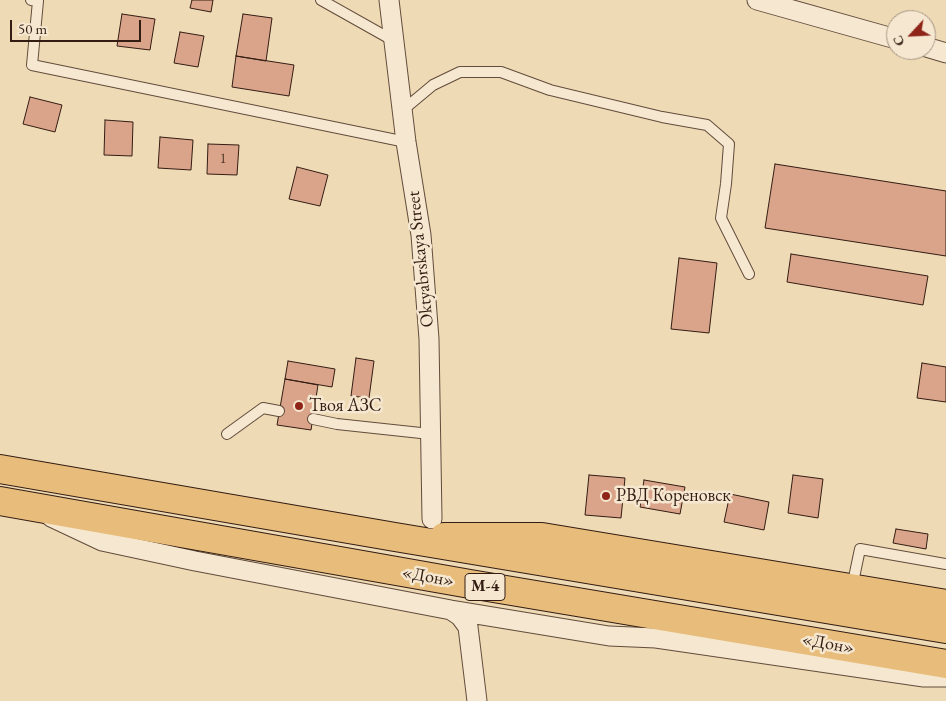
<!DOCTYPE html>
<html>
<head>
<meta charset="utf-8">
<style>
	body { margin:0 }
	#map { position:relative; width:946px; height:701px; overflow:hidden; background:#efdab6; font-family:"EB Garamond",serif }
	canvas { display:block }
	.north { position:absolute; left:886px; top:10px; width:50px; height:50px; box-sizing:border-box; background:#f5e7d0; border:1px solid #a79684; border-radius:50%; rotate:245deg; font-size:14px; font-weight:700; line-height:20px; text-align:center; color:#331c12 }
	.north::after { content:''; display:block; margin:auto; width:18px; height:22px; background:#8f2418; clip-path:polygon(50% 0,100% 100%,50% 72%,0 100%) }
	.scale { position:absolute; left:10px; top:20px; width:131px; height:22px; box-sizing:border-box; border:2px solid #331c12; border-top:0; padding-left:6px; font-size:15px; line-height:18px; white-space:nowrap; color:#331c12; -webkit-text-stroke:4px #f5e7d0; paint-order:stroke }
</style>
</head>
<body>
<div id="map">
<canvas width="946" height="701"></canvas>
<div class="north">С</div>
<div class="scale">50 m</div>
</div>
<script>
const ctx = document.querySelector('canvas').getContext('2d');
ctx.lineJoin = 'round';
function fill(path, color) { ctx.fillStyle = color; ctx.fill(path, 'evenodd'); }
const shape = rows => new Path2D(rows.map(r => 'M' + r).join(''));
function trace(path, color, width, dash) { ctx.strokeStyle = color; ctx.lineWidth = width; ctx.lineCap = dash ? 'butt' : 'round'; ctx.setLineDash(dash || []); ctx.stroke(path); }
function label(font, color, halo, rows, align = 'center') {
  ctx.font = font + ' "EB Garamond",serif'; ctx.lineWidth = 5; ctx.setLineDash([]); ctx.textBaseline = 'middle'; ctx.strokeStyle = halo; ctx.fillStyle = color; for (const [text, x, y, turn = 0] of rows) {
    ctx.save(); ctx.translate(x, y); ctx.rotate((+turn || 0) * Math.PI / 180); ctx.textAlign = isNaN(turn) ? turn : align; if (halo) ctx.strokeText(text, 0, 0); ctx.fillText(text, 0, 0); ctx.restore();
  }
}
const building = shape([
	[192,0,213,0,211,12,190,8,192,0],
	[122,14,155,19,150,50,117,46,122,14],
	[243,14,272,18,266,61,236,56,243,14],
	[180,32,204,36,198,67,174,63,180,32],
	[236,56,294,65,289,96,232,87,236,56],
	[30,97,62,105,55,132,23,124,30,97],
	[105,120,133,122,132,156,104,155,105,120],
	[160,137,193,140,191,170,158,168,160,137],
	[208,144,239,145,237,175,207,174,208,144],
	[775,164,946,191,946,256,765,228,775,164],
	[297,167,328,175,320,206,289,199,297,167],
	[791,254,928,276,923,305,787,282,791,254],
	[679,258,717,263,709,333,671,329,679,258],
	[356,358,374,361,369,398,351,396,356,358],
	[288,361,335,369,332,387,285,379,288,361],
	[922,363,946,367,946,402,917,398,922,363],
	[285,379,318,385,311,430,277,425,285,379],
	[589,475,625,478,621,518,585,515,589,475],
	[793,475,823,479,818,518,788,513,793,475],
	[644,480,685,487,680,514,640,507,644,480],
	[730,494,769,502,764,530,724,522,730,494],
	[896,529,928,534,926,549,893,543,896,529]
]);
const service = shape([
	[31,0,38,1,32,65,406,142],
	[321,0,394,41],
	[403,110,433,85,460,72,501,72,550,90,662,117,707,125,729,144,726,184,721,218,749,274],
	[313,419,337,424,430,434],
	[227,434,263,408,279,411],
	[852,587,860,549,946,564]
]);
const minor = shape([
	[389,0,406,142,421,235,429,339,432,519],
	[757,0,896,39],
	[926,47,946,53],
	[51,517,102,541,195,561,451,610,609,636,656,638,924,677,946,677],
	[451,610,460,616,468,627,477,701]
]);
const primary = shape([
	[444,537,542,537,946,604]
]);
const trunk = shape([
	[0,469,395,537,946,629],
	[0,501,470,584,946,664]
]);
const markers = [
	[299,406,5,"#8f2418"],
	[606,496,5,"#8f2418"]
];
const numberNames = [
	["1",223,159]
];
const shields = [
	[485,587,40]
];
const shieldNames = [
	["М-4",485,587]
];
const streetNames = [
	["Oktyabrskaya Street",421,259,-96],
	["«Дон»",428,577,10],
	["«Дон»",828,644,10]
];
const poiNames = [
	["Твоя АЗС",309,406],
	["РВД Кореновск",616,496]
];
fill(building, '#d9a489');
trace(building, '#331c12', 1);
trace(service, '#624c3b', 12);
trace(minor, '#624c3b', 21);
trace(primary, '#331c12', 30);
trace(trunk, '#331c12', 30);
trace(service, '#f5e7d0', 10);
trace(minor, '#f5e7d0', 19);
trace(primary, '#e8bd7b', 28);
trace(trunk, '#e8bd7b', 28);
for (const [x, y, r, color] of markers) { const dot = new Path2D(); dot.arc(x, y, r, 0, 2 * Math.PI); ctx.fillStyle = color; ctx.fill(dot); trace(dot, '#f5e7d0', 2); }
label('15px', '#5c3e30', null, numberNames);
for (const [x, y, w] of shields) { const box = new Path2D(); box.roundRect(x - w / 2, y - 13.5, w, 27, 4); ctx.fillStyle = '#f5e7d0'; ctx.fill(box); trace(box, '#331c12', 1); }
label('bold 16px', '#331c12', null, shieldNames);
label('18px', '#331c12', '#f5e7d0', streetNames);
label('18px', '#331c12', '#f5e7d0', poiNames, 'left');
</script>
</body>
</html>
